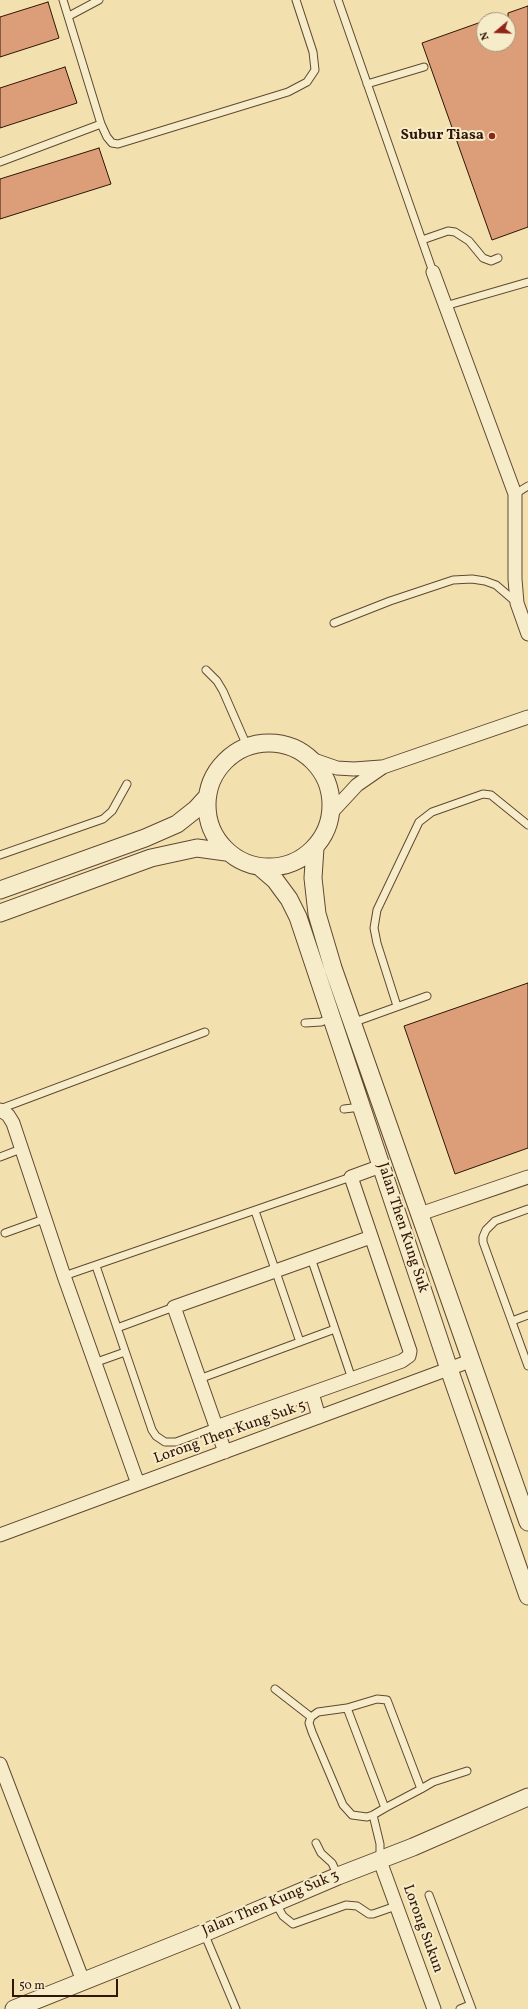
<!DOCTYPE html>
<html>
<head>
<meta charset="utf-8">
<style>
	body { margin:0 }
	#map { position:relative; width:528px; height:2009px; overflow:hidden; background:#f2e1ae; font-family:Vollkorn,serif }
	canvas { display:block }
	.north { position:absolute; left:476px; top:12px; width:40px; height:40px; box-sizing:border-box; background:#f7ecca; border:1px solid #a7967c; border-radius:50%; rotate:251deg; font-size:11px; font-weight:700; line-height:16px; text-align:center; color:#301507 }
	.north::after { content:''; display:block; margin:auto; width:14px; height:18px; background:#8f2418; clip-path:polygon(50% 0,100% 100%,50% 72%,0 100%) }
	.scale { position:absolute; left:12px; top:1979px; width:106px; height:18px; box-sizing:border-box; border:2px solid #301507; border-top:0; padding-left:5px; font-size:12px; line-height:14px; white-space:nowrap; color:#301507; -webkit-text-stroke:3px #f7ecca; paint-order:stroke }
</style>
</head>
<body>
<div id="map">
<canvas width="528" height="2009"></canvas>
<div class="north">N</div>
<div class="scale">50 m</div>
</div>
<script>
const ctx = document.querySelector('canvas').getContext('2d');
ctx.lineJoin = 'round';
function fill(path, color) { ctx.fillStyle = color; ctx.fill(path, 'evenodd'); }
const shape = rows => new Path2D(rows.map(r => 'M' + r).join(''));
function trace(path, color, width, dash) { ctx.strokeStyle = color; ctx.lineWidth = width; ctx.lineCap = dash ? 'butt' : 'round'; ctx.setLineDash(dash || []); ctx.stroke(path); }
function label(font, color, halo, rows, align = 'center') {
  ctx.font = font + ' Vollkorn,serif'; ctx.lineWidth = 4; ctx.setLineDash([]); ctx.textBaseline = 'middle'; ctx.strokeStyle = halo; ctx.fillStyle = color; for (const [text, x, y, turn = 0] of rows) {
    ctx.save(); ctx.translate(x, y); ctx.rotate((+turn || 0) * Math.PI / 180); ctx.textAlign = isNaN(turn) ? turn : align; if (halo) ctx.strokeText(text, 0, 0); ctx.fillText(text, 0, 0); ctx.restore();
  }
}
const building = shape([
	[48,2,59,38,0,57,0,17,48,2],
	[528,6,528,227,492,240,422,43,484,21,484,44,508,44,508,13,528,6],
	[65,67,77,103,0,128,0,88,65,67],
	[99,148,111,184,0,219,0,179,99,148],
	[528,983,528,1148,455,1174,404,1026,528,983]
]);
const service = shape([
	[63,0,101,124,107,137,112,143,118,144,288,92,307,82,315,70,313,52,296,0],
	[338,0,433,272],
	[69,16,99,0],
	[367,84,424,67],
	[0,162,101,124],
	[422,240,448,231,455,232,469,241,483,258,491,261,498,258],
	[445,306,528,282],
	[515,494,528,486],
	[334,623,390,601,453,580,472,579,485,581,496,585,517,603],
	[206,670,217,681,223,691,247,746],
	[0,855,103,819,112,811,127,784],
	[397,1006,377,943,374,928,377,910,419,822,432,812,483,794,491,795,528,825],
	[305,1023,321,1022,331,1018],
	[352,1023,427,996],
	[0,1109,205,1032],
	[344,1109,361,1107],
	[0,1157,21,1149],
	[528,1209,495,1221,486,1230,483,1237,483,1242,528,1366],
	[255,1211,300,1342],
	[5,1233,44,1219],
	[311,1258,352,1379],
	[96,1266,152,1430,156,1436,165,1442,176,1442,216,1427],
	[64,1276,351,1177],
	[512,1321,528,1315],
	[117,1328,174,1307],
	[94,1363,125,1352],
	[199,1379,335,1329],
	[275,1689,311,1717],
	[347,1708,385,1808],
	[421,1789,387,1700,377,1699,347,1708,318,1712,311,1717,309,1723,312,1732,343,1805,352,1815,367,1817,373,1815,385,1808,421,1789,433,1782,467,1771],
	[373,1815,380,1844,380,1861],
	[316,1843,321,1853,332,1863,338,1876],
	[429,1895,472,2009],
	[275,1902,283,1916,293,1924,346,1905,357,1906,369,1914,373,1914,396,1906],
	[204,1933,236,2009],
	[460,2009,470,2005]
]);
const minor = shape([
	[433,272,515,494,515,579,517,603,528,634],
	[311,759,337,768,354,769,381,767],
	[331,813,357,785,383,767,528,717],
	[0,1110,8,1115,13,1123,64,1276,138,1484],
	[420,1214,528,1177],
	[312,1393,319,1417],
	[216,1427,402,1361,409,1356,410,1351,351,1177,381,1166],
	[225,1452,174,1307,371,1237],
	[0,1535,470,1361],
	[0,1764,83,1981],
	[380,1861,434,2009]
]);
const tertiary = shape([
	'207 805a62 62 0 1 1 124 0a62 62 0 1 1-124 0Z',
	[315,848,313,878,317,914,333,968,528,1522],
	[261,868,275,880,289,899,298,917,449,1369,528,1596],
	[0,890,145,838,177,824,196,809,206,798],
	[0,913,151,858,197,848,226,852],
	[14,2009,204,1933,338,1876,413,1847,528,1797]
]);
const markers = [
	[492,136,4,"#8f2418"]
];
const poiNames = [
	["Subur Tiasa",484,136]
];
const streetNames = [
	["Jalan Then Kung Suk",402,1228,72],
	["Lorong Then Kung Suk 5",230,1433,-20],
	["Jalan Then Kung Suk 3",271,1904,-23],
	["Lorong Sukun",422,1929,70]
];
fill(building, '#db9e78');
trace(building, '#301507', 1);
trace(service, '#604831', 9);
trace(minor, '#604831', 15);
trace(tertiary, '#604831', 19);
trace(service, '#f7ecca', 7);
trace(minor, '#f7ecca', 13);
trace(tertiary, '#f7ecca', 17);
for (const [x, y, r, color] of markers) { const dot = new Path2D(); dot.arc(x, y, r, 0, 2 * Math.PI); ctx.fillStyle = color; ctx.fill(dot); trace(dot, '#f7ecca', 1.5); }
label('bold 15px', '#301507', '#f7ecca', poiNames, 'right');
label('15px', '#301507', '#f7ecca', streetNames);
</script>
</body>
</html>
